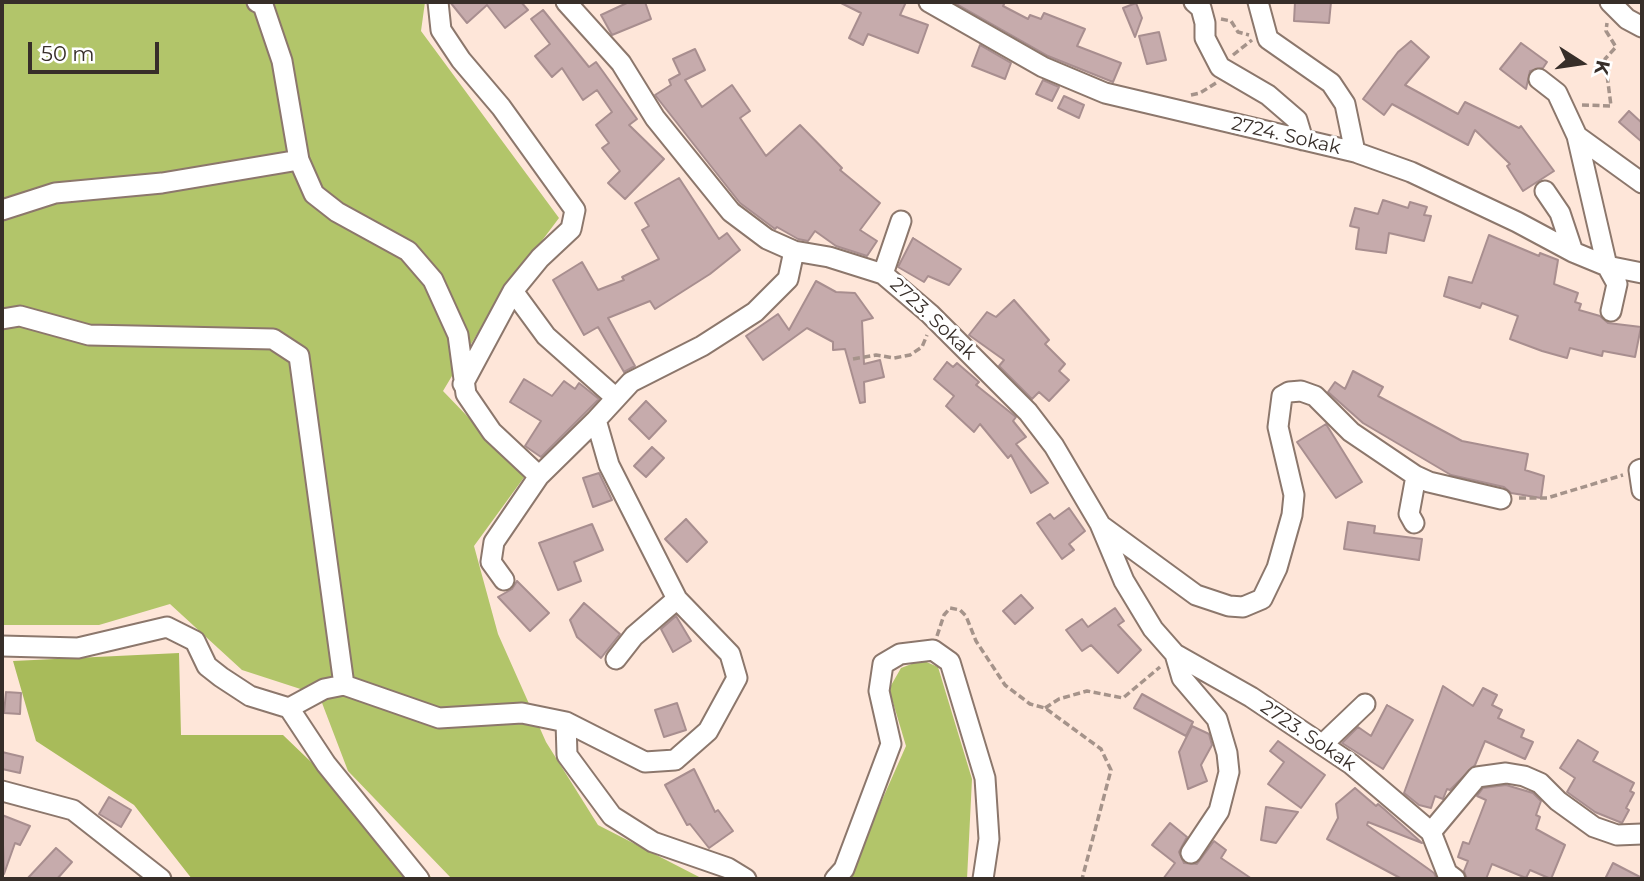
<!DOCTYPE html>
<html>
<head>
<meta charset="utf-8">
<style>
	body { margin:0 }
	#map { position:relative; width:1644px; height:881px; overflow:hidden; background:#fee6d9; font-family:Montserrat,sans-serif }
	canvas { display:block }
	.frame { position:absolute; inset:0; border:4px solid #372e29; pointer-events:none }
	.north { position:absolute; left:1546px; top:28px; width:70px; height:70px; -webkit-text-stroke:5px #fff; paint-order:stroke; rotate:102deg; font-size:19px; font-weight:700; line-height:28px; text-align:center; color:#372e29 }
	.north::after { content:''; display:block; margin:auto; width:24px; height:32px; background:#372e29; clip-path:polygon(50% 0,100% 100%,50% 72%,0 100%) }
	.scale { position:absolute; left:28px; top:42px; width:131px; height:32px; box-sizing:border-box; border:4px solid #372e29; border-top:0; padding-left:9px; font-size:21px; line-height:24px; white-space:nowrap; color:#372e29; -webkit-text-stroke:5px #fff; paint-order:stroke }
</style>
</head>
<body>
<div id="map">
<canvas width="1644" height="881"></canvas>
<div class="frame"></div>
<div class="north">K</div>
<div class="scale">50 m</div>
</div>
<script>
const ctx = document.querySelector('canvas').getContext('2d');
ctx.lineJoin = 'round';
function fill(path, color) { ctx.fillStyle = color; ctx.fill(path, 'evenodd'); }
const shape = rows => new Path2D(rows.map(r => 'M' + r).join(''));
function trace(path, color, width, dash) { ctx.strokeStyle = color; ctx.lineWidth = width; ctx.lineCap = dash ? 'butt' : 'round'; ctx.setLineDash(dash || []); ctx.stroke(path); }
function label(font, color, halo, rows, align = 'center') {
  ctx.font = font + ' Montserrat,sans-serif'; ctx.lineWidth = 6; ctx.setLineDash([]); ctx.textBaseline = 'middle'; ctx.strokeStyle = halo; ctx.fillStyle = color; for (const [text, x, y, turn = 0] of rows) {
    ctx.save(); ctx.translate(x, y); ctx.rotate((+turn || 0) * Math.PI / 180); ctx.textAlign = isNaN(turn) ? turn : align; if (halo) ctx.strokeText(text, 0, 0); ctx.fillText(text, 0, 0); ctx.restore();
  }
}
const green = shape([
	[2,2,425,2,421,31,559,218,498,299,443,391,525,476,474,546,498,634,546,742,598,825,703,879,452,879,348,771,319,695,242,670,170,604,99,625,2,625],
	[922,660,938,667,972,779,967,879,847,879,906,746,889,689,901,668]
]);
const forest = shape([
	[179,653,181,735,283,735,433,879,192,879,134,805,36,741,13,661]
]);
const building = shape([
	[450,2,521,2,528,10,505,28,487,5,467,23,450,2],
	[629,2,645,2,651,19,612,35,601,15,629,2],
	[839,2,906,2,900,15,928,25,918,53,868,34,863,45,849,38,861,13,839,2],
	[953,2,1005,2,1003,6,1028,19,1030,15,1041,19,1044,13,1085,29,1077,46,1121,63,1113,82,1048,56,953,2],
	[1295,2,1331,2,1329,23,1294,21,1295,2],
	[1136,3,1142,18,1135,37,1123,8,1136,3],
	[543,10,589,67,596,62,637,119,629,125,664,159,625,199,608,183,620,171,602,148,609,143,596,125,612,112,597,90,583,100,562,68,552,77,535,56,550,44,531,19,543,10],
	[1159,32,1166,60,1147,64,1139,36,1159,32],
	[1411,41,1429,57,1405,85,1458,114,1465,102,1519,128,1521,126,1554,171,1523,191,1507,166,1510,164,1475,130,1468,145,1392,104,1384,115,1363,99,1398,52,1411,41],
	[1521,43,1547,62,1543,68,1530,71,1526,89,1500,69,1521,43],
	[980,45,1011,63,1005,79,972,66,980,45],
	[695,49,705,70,685,80,702,107,732,85,750,111,740,118,766,156,800,125,842,168,840,170,880,203,860,230,877,241,867,256,836,246,815,231,808,241,798,239,777,227,775,229,740,203,655,95,671,85,669,80,680,74,673,59,695,49],
	[1043,80,1059,87,1052,101,1036,94,1043,80],
	[1064,96,1084,105,1079,118,1058,108,1064,96],
	[1629,111,1642,123,1642,142,1619,122,1629,111],
	[679,178,719,239,727,233,740,250,710,274,655,309,650,301,608,318,635,366,624,372,598,327,584,335,553,280,582,262,598,290,624,280,622,277,659,259,642,230,649,226,635,203,679,178],
	[1383,200,1408,208,1410,202,1427,207,1424,215,1431,216,1424,241,1389,233,1386,253,1356,249,1359,228,1350,226,1355,208,1378,214,1383,200],
	[1489,235,1539,256,1540,253,1558,260,1554,284,1578,293,1575,302,1581,304,1579,310,1600,316,1608,323,1641,327,1635,357,1603,351,1602,356,1570,348,1567,358,1542,351,1510,339,1518,316,1482,303,1480,308,1444,296,1449,277,1472,283,1489,235],
	[913,238,961,269,949,285,928,276,924,282,898,267,913,238],
	[816,281,836,292,855,293,873,318,862,321,864,364,880,360,884,377,864,382,865,402,860,403,845,349,833,350,833,342,807,328,763,360,746,336,778,314,789,330,816,281],
	[1014,300,1049,340,1045,344,1065,364,1059,371,1069,380,1049,401,1039,392,1032,399,999,366,1004,360,969,335,987,312,996,317,1014,300],
	[947,362,953,367,957,363,979,382,976,385,1016,417,1013,421,1026,437,1016,444,1048,483,1031,493,1011,455,1008,458,980,424,974,432,946,406,954,396,934,379,947,362],
	[1353,371,1383,387,1378,396,1462,441,1528,454,1525,470,1544,476,1541,498,1511,493,1504,487,1451,475,1363,423,1328,392,1335,382,1345,389,1353,371],
	[524,379,552,396,564,381,575,389,579,383,599,399,541,457,525,446,541,421,510,402,524,379],
	[646,401,666,421,649,439,629,419,646,401],
	[1326,424,1362,482,1336,498,1297,442,1326,424],
	[652,447,664,458,646,477,634,466,652,447],
	[599,473,612,500,593,507,583,478,599,473],
	[1069,508,1085,531,1069,544,1074,550,1062,559,1037,523,1050,514,1054,519,1069,508],
	[686,519,707,542,687,562,665,539,686,519],
	[1348,522,1375,526,1374,533,1422,539,1419,560,1344,549,1348,522],
	[592,524,603,550,574,562,581,581,558,590,539,543,592,524],
	[517,581,549,613,530,631,498,597,512,589,517,581],
	[1021,595,1033,608,1015,624,1003,611,1021,595],
	[584,603,620,634,601,658,577,637,570,620,584,603],
	[1115,608,1124,621,1118,625,1141,650,1118,673,1091,645,1082,651,1066,630,1082,619,1088,627,1115,608],
	[676,616,691,641,673,652,661,629,676,616],
	[1443,686,1473,706,1483,688,1497,695,1492,705,1502,710,1498,718,1524,730,1521,737,1533,742,1525,759,1485,741,1475,765,1450,790,1447,789,1443,799,1435,796,1431,808,1419,805,1404,793,1443,686],
	[6,692,21,693,20,714,4,713,6,692],
	[1142,694,1193,722,1186,736,1134,708,1142,694],
	[677,703,686,730,664,737,655,710,677,703],
	[1387,705,1413,720,1383,769,1342,743,1358,727,1371,736,1387,705],
	[1192,726,1209,734,1212,745,1201,765,1207,781,1188,789,1179,752,1192,726],
	[1578,740,1598,752,1593,761,1634,783,1630,791,1634,793,1626,808,1629,810,1622,823,1595,812,1567,792,1575,778,1560,768,1578,740],
	[1278,741,1325,775,1301,808,1268,784,1284,762,1270,751,1278,741],
	[2,752,23,757,20,773,2,769,2,752],
	[694,769,715,812,718,810,733,831,709,848,690,824,687,825,665,785,694,769],
	[1506,785,1533,793,1541,801,1536,815,1540,817,1536,829,1565,845,1551,879,1530,870,1526,878,1492,864,1486,879,1467,879,1464,871,1468,861,1458,857,1463,842,1469,844,1486,800,1477,796,1483,788,1506,785],
	[1355,788,1376,806,1378,804,1384,809,1422,843,1368,822,1367,825,1434,873,1437,879,1402,879,1327,839,1338,818,1336,804,1355,788],
	[109,797,131,810,121,827,99,814,109,797],
	[1266,807,1298,812,1276,843,1261,840,1266,807],
	[2,815,30,826,20,845,15,843,4,874,2,815],
	[1170,823,1187,837,1179,852,1184,863,1197,864,1214,841,1226,850,1221,858,1252,879,1163,879,1175,863,1152,845,1170,823],
	[56,848,72,862,57,879,27,879,56,848],
	[1613,863,1642,878,1642,879,1605,879,1613,863]
]);
const path = shape([
	[1221,19,1231,21,1238,32,1249,35],
	[1233,55,1252,40],
	[1191,95,1200,93,1216,83],
	[1582,105,1611,106,1605,59,1616,47,1606,31,1607,23],
	[853,359,876,355,894,358,910,355,922,347,927,335],
	[1519,498,1547,498,1623,475],
	[937,636,944,615,950,608,960,610,966,616,976,641,1005,685,1030,704,1045,708,1101,749,1111,770,1082,879],
	[1045,708,1059,699,1087,691,1123,698,1160,667]
]);
const minor = shape([
	[257,2,263,5,282,61,299,160,314,194,337,212,408,251,433,280,458,335,466,394,492,432,539,476],
	[438,2,441,30,461,60,501,107,575,210,571,229,540,258,513,291,463,384],
	[566,2,621,63,655,118,731,212,767,239,794,251,829,257,883,274,930,314,1028,412,1054,446,1100,524,1124,581,1153,629,1175,654,1251,697,1351,764,1431,832,1447,873,1455,879],
	[929,2,1043,67,1105,93,1355,152,1411,172,1517,222,1573,252,1607,266,1642,273],
	[1194,2,1201,8,1205,23,1205,38,1220,67,1268,95,1297,120,1303,140],
	[1258,2,1268,39,1331,83,1345,104,1355,152],
	[1610,2,1627,19,1642,27],
	[1539,79,1557,93,1577,136,1607,266,1617,284,1611,311],
	[1577,136,1642,183],
	[1545,191,1560,213,1573,252],
	[2,210,55,193,162,183,299,160],
	[883,274,901,221],
	[513,291,546,336,616,398],
	[2,319,20,316,89,335,273,339,299,356,344,685],
	[1642,469,1639,470,1642,490],
	[1414,523,1409,514,1416,476],
	[1103,527,1196,595,1229,606,1243,607,1262,599,1277,568,1292,515,1294,495,1278,427,1282,396,1289,392,1301,391,1315,396,1351,432,1416,476,1429,482,1501,499],
	[504,580,491,562,494,542,539,476,596,420],
	[2,646,78,648,167,627,195,641,207,666,221,677,250,696,289,708,324,689,344,685,439,718,522,713,566,722,645,762,675,760,708,731,737,678,730,654,677,599,609,465,596,420,631,382,702,346,755,312,788,279,794,251],
	[1175,654,1182,678,1217,719,1227,753,1229,772,1219,811,1191,853],
	[616,659,634,636,677,599],
	[289,708,326,764,419,879],
	[566,722,567,755,612,816,653,842,728,868,746,879],
	[1323,744,1365,704],
	[2,791,73,810,161,879],
	[1431,832,1477,777,1506,773,1524,776,1540,783,1558,801,1594,827,1617,835,1642,834],
	[835,879,844,869,891,744,879,691,883,664,900,654,933,650,950,662,985,778,989,839,983,879]
]);
const streetNames = [
	["2724. Sokak",1286,136,13],
	["2723. Sokak",933,319,43],
	["2723. Sokak",1308,736,34]
];
fill(green, '#b2c56a');
fill(forest, '#a8bb5a');
fill(building, '#c6abac');
trace(building, '#a88e8f', 2);
trace(minor, '#8c776c', 23);
trace(path, '#a5938a', 3.5, [7, 3.5]);
trace(minor, '#fff', 19);
label('19px', '#372e29', '#fff', streetNames);
</script>
</body>
</html>
